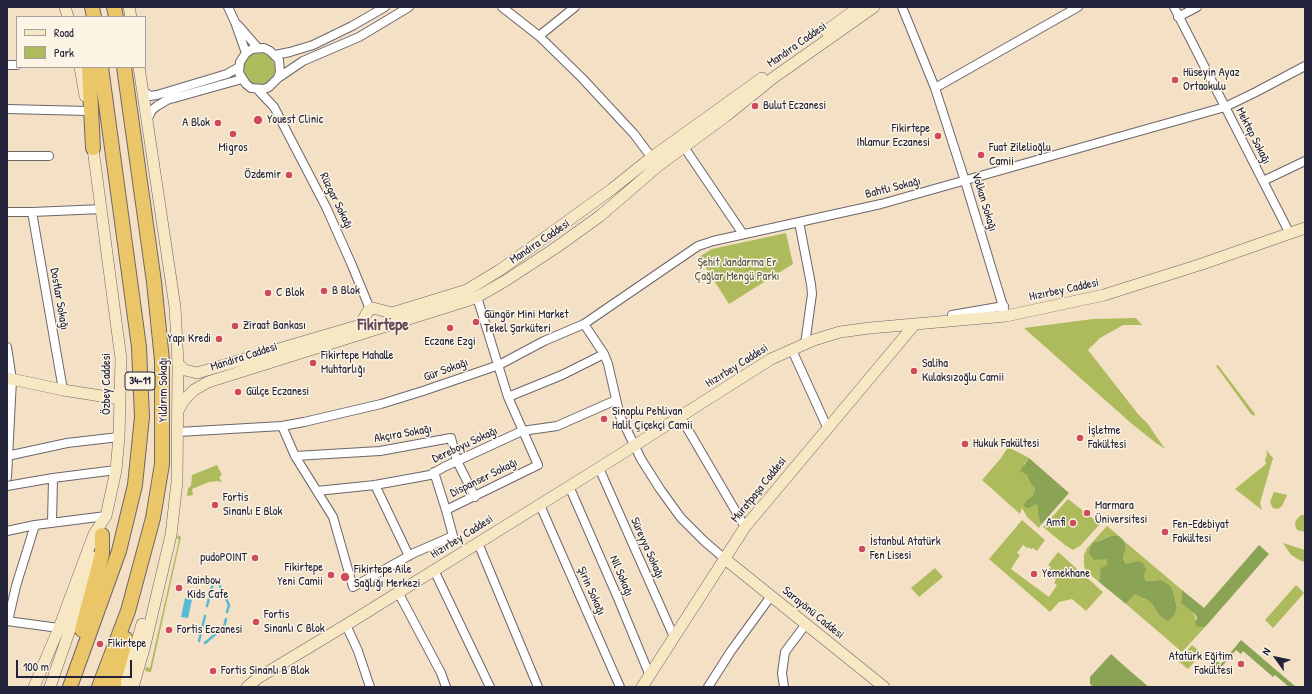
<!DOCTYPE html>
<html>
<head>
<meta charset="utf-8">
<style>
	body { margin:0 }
	#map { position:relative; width:1312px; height:694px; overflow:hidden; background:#f4e1c5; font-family:"Patrick Hand",sans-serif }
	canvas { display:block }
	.frame { position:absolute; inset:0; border:8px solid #22223b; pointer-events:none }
	.legend { position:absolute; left:16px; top:16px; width:130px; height:52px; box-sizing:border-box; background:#fcf5e5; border:1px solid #a5a1a1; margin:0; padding:5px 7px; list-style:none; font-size:12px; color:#22223b }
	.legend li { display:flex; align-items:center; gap:8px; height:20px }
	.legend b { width:20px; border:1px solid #a5a1a1 }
	.north { position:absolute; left:1256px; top:638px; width:40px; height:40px; -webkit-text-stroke:3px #fcf5e5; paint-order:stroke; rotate:303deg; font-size:11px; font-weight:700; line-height:16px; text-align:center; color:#22223b }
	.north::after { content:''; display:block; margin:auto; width:14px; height:18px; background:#22223b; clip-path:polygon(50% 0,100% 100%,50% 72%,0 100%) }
	.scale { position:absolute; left:16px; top:660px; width:116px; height:18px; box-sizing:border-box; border:2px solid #22223b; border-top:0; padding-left:5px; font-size:12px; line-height:14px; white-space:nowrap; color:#22223b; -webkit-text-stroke:3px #fcf5e5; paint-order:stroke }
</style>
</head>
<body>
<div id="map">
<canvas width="1312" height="694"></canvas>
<div class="frame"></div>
<ul class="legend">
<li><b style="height:5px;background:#f7e8c3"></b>Road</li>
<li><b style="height:11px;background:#aebb5d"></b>Park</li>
</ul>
<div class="north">N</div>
<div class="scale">100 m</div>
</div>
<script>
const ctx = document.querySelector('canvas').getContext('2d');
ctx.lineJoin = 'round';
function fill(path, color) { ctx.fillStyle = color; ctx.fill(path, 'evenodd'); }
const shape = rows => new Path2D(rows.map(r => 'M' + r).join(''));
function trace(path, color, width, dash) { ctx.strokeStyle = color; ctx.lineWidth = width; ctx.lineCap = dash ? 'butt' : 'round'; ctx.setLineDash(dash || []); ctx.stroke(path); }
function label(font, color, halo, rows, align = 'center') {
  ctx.font = font + ' "Patrick Hand",sans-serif'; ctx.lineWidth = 3; ctx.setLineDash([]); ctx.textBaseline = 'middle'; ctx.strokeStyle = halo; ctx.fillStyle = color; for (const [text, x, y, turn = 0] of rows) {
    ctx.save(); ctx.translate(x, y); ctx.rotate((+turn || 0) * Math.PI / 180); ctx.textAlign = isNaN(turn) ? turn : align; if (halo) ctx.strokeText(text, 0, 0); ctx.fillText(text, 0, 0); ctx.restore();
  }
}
const green = shape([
	'243 69a16 16 0 1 1 32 0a16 16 0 1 1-32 0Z',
	[786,233,793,264,729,304,699,257,712,249],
	[1136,318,1142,325,1123,325,1100,338,1088,350,1138,414,1148,424,1165,449,1156,443,1132,424,1024,328,1093,319],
	[1218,365,1255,414,1254,416,1251,414,1216,366],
	[1008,447,1029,458,1024,464,1026,474,1031,484,1035,487,1033,497,1028,499,1038,506,1038,515,1041,525,1039,528,1027,517,1022,508,1020,514,982,480,1001,458],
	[1266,450,1273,458,1260,503,1262,510,1235,489,1266,464,1265,459,1267,455],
	[217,465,222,475,219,477,222,482,218,481,209,482,192,489,193,495,187,496,188,488,191,486,192,475],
	[1274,492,1287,495,1282,506,1278,509,1273,508,1270,502],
	[1068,499,1100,524,1080,546,1073,550,1065,545,1043,527],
	[1301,515,1305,515,1305,532,1297,530,1295,525,1296,520],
	[1022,520,1045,540,1037,551,1033,548,1031,549,1028,547,1027,548,1023,545,1017,553,1020,555,1011,569,1049,597,1057,585,1054,583,1056,580,1050,575,1051,573,1048,571,1051,567,1048,565,1058,552,1103,592,1086,611,1072,599,1059,602,1050,612,989,559],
	[1107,526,1119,536,1111,536,1100,541,1093,542,1089,550,1089,553,1106,559,1109,565,1100,572,1099,582,1086,571,1084,566,1084,555,1087,548],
	[178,535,181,537,151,672,145,671,146,667,150,668,179,540,177,538],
	[1124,541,1182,590,1181,603,1189,610,1194,614,1198,627,1205,627,1182,652,1126,604,1135,594,1142,598,1146,599,1152,604,1159,615,1177,607,1172,588,1161,580,1146,581,1144,575,1126,564,1123,558,1126,547],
	[1283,543,1305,550,1305,562,1301,561,1291,555],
	[935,568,943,577,919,597,911,588],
	[1296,585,1304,593,1273,628,1265,620],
	[1192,645,1202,653,1188,669,1178,661]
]);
const forest = shape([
	[1029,458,1069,493,1041,525,1038,515,1038,506,1035,504,1029,508,1025,507,1024,505,1028,499,1033,496,1035,488,1031,484,1026,474,1020,471],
	[1111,536,1119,536,1124,541,1126,547,1123,558,1126,564,1139,561,1144,564,1146,570,1144,575,1146,581,1161,580,1168,584,1172,588,1177,607,1174,615,1168,621,1159,615,1152,604,1146,599,1142,598,1135,594,1126,604,1099,582,1100,572,1101,568,1108,565,1106,559,1094,560,1089,553,1089,550,1093,542,1100,541],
	[1259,545,1269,554,1205,627,1198,627,1195,624,1197,618,1195,614,1189,610,1181,603,1182,590,1204,608],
	[1241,640,1296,687,1289,687,1275,675,1273,677,1243,651,1241,654,1236,650,1218,671,1216,670,1215,671,1211,668,1217,661,1221,664],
	[1111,654,1130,671,1149,687,1092,686,1090,684,1090,677]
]);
const water = shape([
	[185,598,192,600,188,618,181,617]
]);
const stream = shape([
	[218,582,229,605,227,612],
	[207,606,213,583],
	[199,641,205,616],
	[205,643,224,627,226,619]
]);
const street = shape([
	[228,7,235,22,246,53],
	[502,7,539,36,582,78,634,134,655,162],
	[902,7,935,88,965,181,1006,316],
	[1174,7,1289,232],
	[1178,17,1197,7],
	[238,25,258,48],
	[539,36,575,7],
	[275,55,290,52,313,45,352,26,385,7],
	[7,65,17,65],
	[278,78,280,72,279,60,270,51,264,48,252,49,246,53,240,62,239,73,246,84,251,88,264,89,269,87,278,78,303,61,359,37,409,7],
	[935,88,1078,7],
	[257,89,274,107,326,207,351,263,370,309],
	[143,91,150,96,157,95,227,74,239,67],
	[7,109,88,111],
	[147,120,152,110,157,106,167,100,242,79],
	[684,147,743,234],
	[7,156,49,156],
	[1263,181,1305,161],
	[7,212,32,212,102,209],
	[32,212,63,390],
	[799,222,811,284,812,294,805,344],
	[952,315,1004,306],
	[584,324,604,354,608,364,620,416,641,459,660,489,681,518,704,541,725,559],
	[7,347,12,380,7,477],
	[792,350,827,427],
	[508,397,562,375,604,354],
	[680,416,745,527],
	[282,426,295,456,333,517,353,587,414,553,453,536,446,510,538,465,508,397,477,297],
	[178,432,282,426,304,422,381,404,423,391,499,365,544,341,584,324,698,246,713,241,881,204,1225,107,1256,92,1305,66],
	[7,456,67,443,119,437],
	[295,456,380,451,451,438,457,461,475,497],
	[599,468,674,637],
	[434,472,446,510],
	[375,485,409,556],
	[7,486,53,478,116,470],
	[569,486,617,596,650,676],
	[317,491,375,485,430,475,444,467,522,431,557,426,616,400],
	[540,505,620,687],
	[52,523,53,478],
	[7,531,35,525,106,516],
	[478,543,538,687],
	[434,570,490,687],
	[398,592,441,673,446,687],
	[7,621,59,628],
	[8,621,16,586,35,525],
	[346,625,358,651,370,687],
	[708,687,731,651,771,596],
	[784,687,782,673,785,652,806,624]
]);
const secondary = shape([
	[65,7,68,17],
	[129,7,131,17],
	[826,31,859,7],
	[80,67,85,96],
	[178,364,185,370,197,373,357,326,360,325,368,311,373,308,392,313,467,290,500,270,612,189,652,157,762,78],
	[7,378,63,390,120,399],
	[178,411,184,400,194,390,208,382,466,301,477,297,505,281,554,249,600,216,658,166,726,116,773,78,874,7],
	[725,559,884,687],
	[34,687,59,628,94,534,106,516,116,470,119,437,121,359,92,141],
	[50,687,95,557],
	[124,687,142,624],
	[133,687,144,649,171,535,177,482,178,364,175,307,139,67],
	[247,687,258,678,346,625,599,468,771,359,814,340,840,332,870,328,1006,316,1104,295,1202,264,1305,228],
	[642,687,745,527,915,324]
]);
const highway = shape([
	[92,7,94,17],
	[114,7,116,17],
	[89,67,93,148],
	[82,630,102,554,102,535],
	[70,687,119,551,135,485,142,417,139,347,101,67],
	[99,687,128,611,153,518,162,464,162,360,154,282,124,67],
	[114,687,114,680,126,639]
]);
const markers = [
	[1175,80,4,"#d1495b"],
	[755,106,4,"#d1495b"],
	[258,120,5,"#d1495b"],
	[218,123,4,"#d1495b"],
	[233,134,4,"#d1495b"],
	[938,136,4,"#d1495b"],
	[981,155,4,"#d1495b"],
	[289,175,4,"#d1495b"],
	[324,291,4,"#d1495b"],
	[268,293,4,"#d1495b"],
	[476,322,4,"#d1495b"],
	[235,326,4,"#d1495b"],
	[450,328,4,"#d1495b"],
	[219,339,4,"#d1495b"],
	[313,363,4,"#d1495b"],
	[914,371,4,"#d1495b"],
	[238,392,4,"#d1495b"],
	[604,419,4,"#d1495b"],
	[1080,438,4,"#d1495b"],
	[965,444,4,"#d1495b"],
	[215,505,4,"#d1495b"],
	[1087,513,4,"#d1495b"],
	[1073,523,4,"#d1495b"],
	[1165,532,4,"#d1495b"],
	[862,549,4,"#d1495b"],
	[255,558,4,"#d1495b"],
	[1034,574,4,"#d1495b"],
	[331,575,4,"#d1495b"],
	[345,577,5,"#d1495b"],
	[179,588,4,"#d1495b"],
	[256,622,4,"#d1495b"],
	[169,630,4,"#d1495b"],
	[100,644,4,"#d1495b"],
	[1241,664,4,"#d1495b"],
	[213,671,4,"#d1495b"]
];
const shields = [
	[140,381,30]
];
const shieldNames = [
	["34-11",140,381]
];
const streetNames = [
	["Mandıra Caddesi",797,45,-35],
	["Mektep Sokağı",1253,136,63],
	["Bahtlı Sokağı",893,188,-14],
	["Rüzgar Sokağı",336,201,64],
	["Volkan Sokağı",984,202,73],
	["Mandıra Caddesi",540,242,-34],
	["Hızırbey Caddesi",1064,290,-12],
	["Dostlar Sokağı",59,299,80],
	["Mandıra Caddesi",244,357,-18],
	["Hızırbey Caddesi",737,366,-32],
	["Gür Sokağı",446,370,-20],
	["Özbey Caddesi",107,384,-90],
	["Yıldırım Sokağı",164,390,-90],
	["Akçıra Sokağı",403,434,-10],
	["Dereboyu Sokağı",465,445,-25],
	["Dispanser Sokağı",484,478,-26],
	["Muratpaşa Caddesi",759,490,-51],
	["Hızırbey Caddesi",462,537,-32],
	["Süreyya Sokağı",647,548,66],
	["Nil Sokağı",621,576,67],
	["Şirin Sokağı",591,591,66],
	["Sarayönü Caddesi",813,613,39]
];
const poiNames = [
	["Hüseyin Ayaz",1183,73],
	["Ortaokulu",1183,87],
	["Bulut Eczanesi",763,106],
	["Youest Clinic",267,120],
	["A Blok",210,123,"right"],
	["Fikirtepe",930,129,"right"],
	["Ihlamur Eczanesi",930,143,"right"],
	["Migros",233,148,"center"],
	["Fuat Zilelioğlu",989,148],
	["Camii",989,162],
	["Özdemir",281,175,"right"],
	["B Blok",332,291],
	["C Blok",276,293],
	["Güngör Mini Market",484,315],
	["Tekel Şarküteri",484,329],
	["Ziraat Bankası",243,326],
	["Yapı Kredi",211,339,"right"],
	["Eczane Ezgi",450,342,"center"],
	["Fikirtepe Mahalle",321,356],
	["Muhtarlığı",321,370],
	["Saliha",922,364],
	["Kulaksızoğlu Camii",922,378],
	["Gülçe Eczanesi",246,392],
	["Sinoplu Pehlivan",612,412],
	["Halil Çiçekçi Camii",612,426],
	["İşletme",1088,431],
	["Fakültesi",1088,445],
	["Hukuk Fakültesi",973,444],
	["Fortis",223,498],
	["Sinanlı E Blok",223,512],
	["Marmara",1095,506],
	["Üniversitesi",1095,520],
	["Amfi",1065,523,"right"],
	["Fen-Edebiyat",1173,525],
	["Fakültesi",1173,539],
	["İstanbul Atatürk",870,542],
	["Fen Lisesi",870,556],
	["pudoPOINT",247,558,"right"],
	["Fikirtepe",323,568,"right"],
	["Yeni Camii",323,582,"right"],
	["Fikirtepe Aile",354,570],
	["Sağlığı Merkezi",354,584],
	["Yemekhane",1042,574],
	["Rainbow",187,581],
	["Kids Cafe",187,595],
	["Fortis",264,615],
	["Sinanlı C Blok",264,629],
	["Fortis Eczanesi",177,630],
	["Fikirtepe",108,644],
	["Atatürk Eğitim",1233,657,"right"],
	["Fakültesi",1233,671,"right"],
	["Fortis Sinanlı B Blok",221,671]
];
const parkNames = [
	["Şehit Jandarma Er",737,263],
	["Çağlar Mengü Parkı",737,277]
];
const districtNames = [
	["Fikirtepe",383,326]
];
fill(green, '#aebb5d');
fill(forest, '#8aa354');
fill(water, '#58b9d6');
trace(stream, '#58b9d6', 2.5);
trace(street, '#6c656b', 10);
trace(secondary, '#6c656b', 12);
trace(highway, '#6c656b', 16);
trace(street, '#fff', 8);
trace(secondary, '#f7e8c3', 11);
trace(highway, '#ebc669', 14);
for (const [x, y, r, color] of markers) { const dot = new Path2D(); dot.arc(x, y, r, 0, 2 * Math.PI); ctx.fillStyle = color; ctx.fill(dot); trace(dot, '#fcf5e5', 1.5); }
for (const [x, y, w] of shields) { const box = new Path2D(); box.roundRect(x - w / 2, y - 9, w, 18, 3); ctx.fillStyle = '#fcf5e5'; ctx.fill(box); trace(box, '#22223b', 1); }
label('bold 11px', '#22223b', null, shieldNames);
label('12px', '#22223b', '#fcf5e5', streetNames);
label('12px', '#22223b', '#fcf5e5', poiNames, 'left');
label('12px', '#535847', '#fcf5e5', parkNames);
label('bold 16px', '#674757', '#fcf5e5', districtNames);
</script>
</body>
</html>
